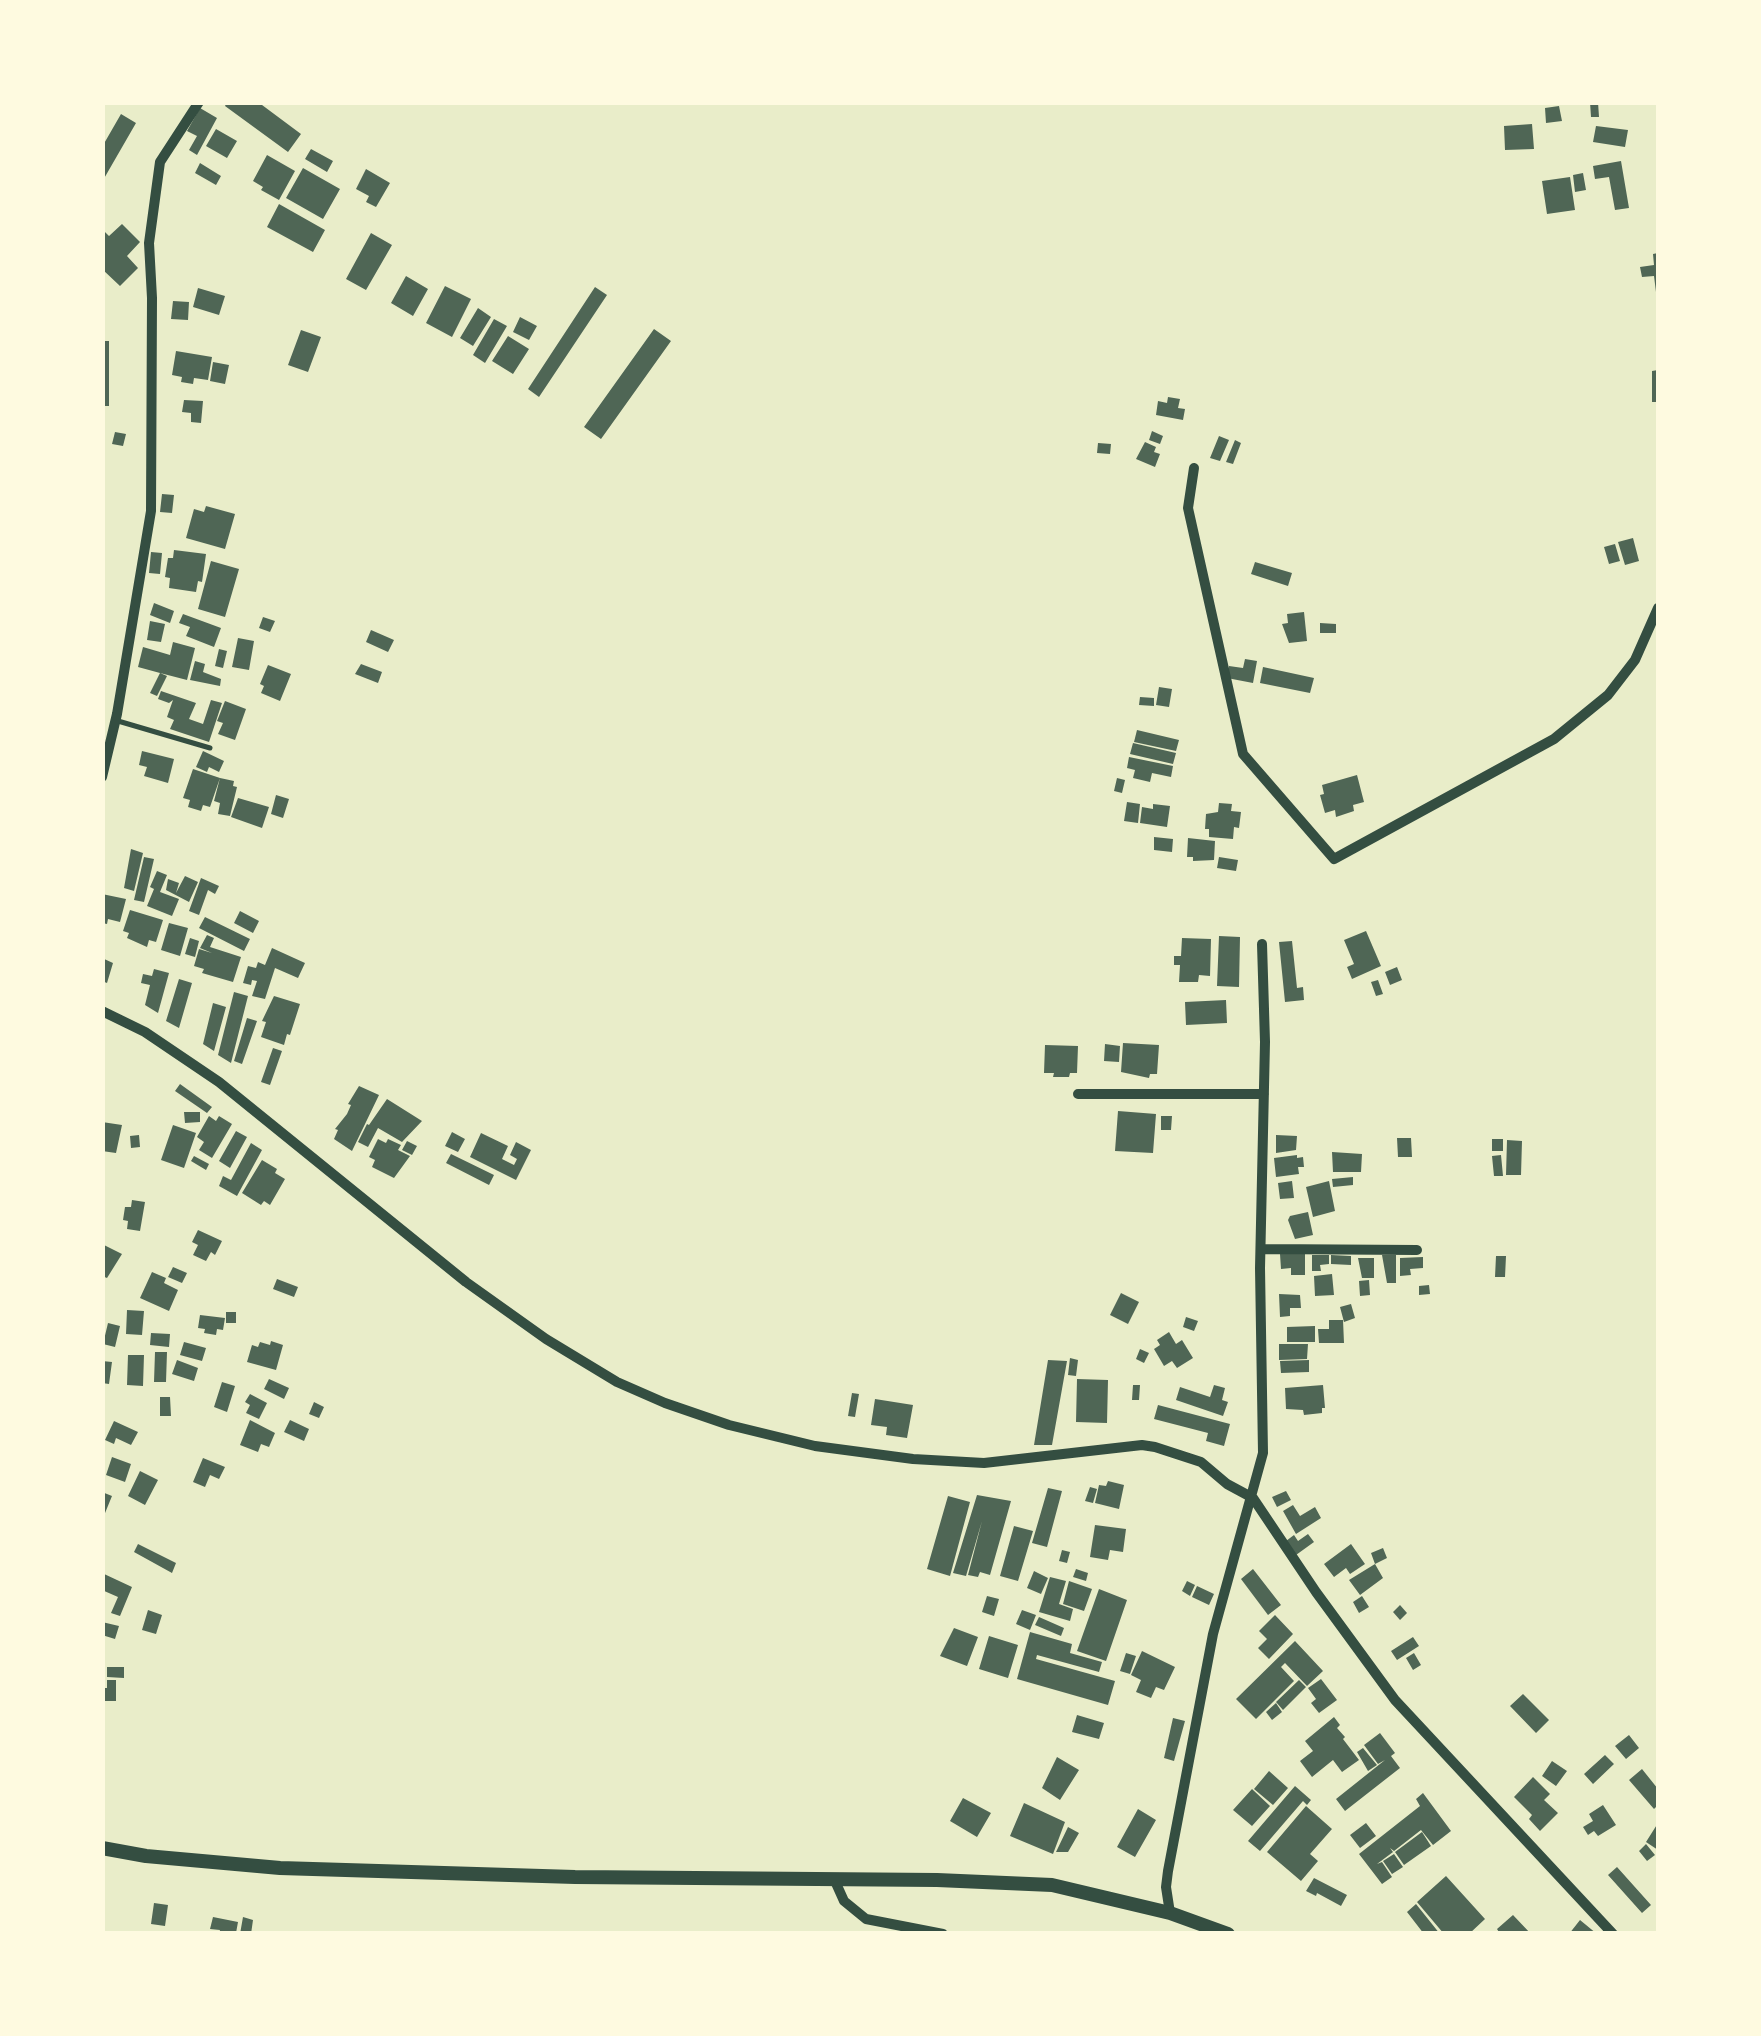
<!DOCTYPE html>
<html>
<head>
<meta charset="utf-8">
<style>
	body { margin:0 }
	#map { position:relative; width:1761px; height:2036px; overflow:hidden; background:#e9edc9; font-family:Mulish,sans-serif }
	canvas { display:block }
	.frame { position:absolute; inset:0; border:105px solid #fefae0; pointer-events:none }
</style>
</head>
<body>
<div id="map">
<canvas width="1761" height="2036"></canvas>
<div class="frame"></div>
</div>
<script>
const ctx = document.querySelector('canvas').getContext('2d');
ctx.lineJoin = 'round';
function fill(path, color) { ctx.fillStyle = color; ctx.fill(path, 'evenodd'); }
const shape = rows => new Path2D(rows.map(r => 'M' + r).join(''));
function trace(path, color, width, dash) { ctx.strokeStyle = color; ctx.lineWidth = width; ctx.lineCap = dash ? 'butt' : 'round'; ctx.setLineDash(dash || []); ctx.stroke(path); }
const building = shape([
	[227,102,258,102,301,134,288,152,225,106],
	[1590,102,1598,102,1599,117,1591,117],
	[1559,106,1562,121,1546,123,1545,108],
	[200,108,217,118,197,155,189,150,197,136,187,131],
	[121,114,136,123,102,182,102,147],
	[1532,124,1534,149,1505,150,1504,126],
	[1596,126,1628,130,1625,147,1593,142],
	[216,129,237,141,227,158,206,146],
	[311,149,333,161,327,172,305,159],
	[267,155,295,171,279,200,261,190,263,187,253,181],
	[1621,161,1629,208,1615,210,1609,177,1595,179,1593,166],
	[200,163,221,176,216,185,195,173],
	[303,168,340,189,323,219,286,198],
	[366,169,390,183,376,207,366,202,369,196,356,189],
	[1583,173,1586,190,1575,192,1573,175],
	[1570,177,1575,210,1547,214,1542,181],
	[279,204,325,230,313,252,267,227],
	[122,224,140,242,127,256,138,268,120,286,102,269,102,229,109,236],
	[371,233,392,245,366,290,346,279],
	[1658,253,1658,291,1656,292,1654,276,1642,277,1640,267,1654,265,1653,254],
	[406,276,428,289,413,316,391,303],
	[445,286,471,299,452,337,426,323],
	[595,287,607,295,539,397,528,389],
	[198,288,225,296,219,315,193,307],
	[173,301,189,302,188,320,171,319],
	[478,308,491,317,473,346,460,338],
	[520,317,537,326,529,340,513,332],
	[494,319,507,326,485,363,473,355],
	[654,329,671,341,601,439,584,427],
	[301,330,321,337,308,372,288,365],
	[508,336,529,349,513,374,492,361],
	[102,341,109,341,109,406,102,406],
	[176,351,212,357,208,380,194,378,193,384,181,382,182,377,172,375],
	[213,362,229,365,225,384,210,381],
	[1658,370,1658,402,1652,402,1652,371],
	[1168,397,1180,399,1178,408,1185,409,1183,420,1156,415,1158,401,1167,403],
	[184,400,203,401,201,423,191,422,191,413,182,412],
	[1152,431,1163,436,1160,444,1149,440],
	[115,432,126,434,123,446,112,444],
	[1219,436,1229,440,1220,461,1210,458],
	[1235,440,1241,443,1233,464,1226,462],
	[1145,442,1156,447,1154,452,1160,454,1155,467,1136,459],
	[1098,443,1111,444,1110,454,1097,453],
	[162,494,174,495,172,513,160,512],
	[206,506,235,514,225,549,186,538,194,509,204,512],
	[1633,538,1639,561,1625,565,1618,542],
	[1615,544,1620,561,1609,564,1604,547],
	[174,550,206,554,202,582,198,581,196,592,169,588,170,578,165,577,168,558,173,558],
	[151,552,162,553,160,574,149,573],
	[211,561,239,569,225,617,198,609],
	[1255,562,1292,573,1288,586,1251,574],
	[154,603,174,611,170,623,150,615],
	[1304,612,1307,641,1289,643,1282,624,1288,623,1287,614],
	[183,614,221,628,214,647,186,636,190,627,179,623],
	[263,617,275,621,270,632,259,628],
	[150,621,165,624,161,642,147,640],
	[1320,623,1336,624,1336,633,1320,633],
	[371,630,394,640,388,652,366,642],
	[238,638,254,641,249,670,232,667],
	[173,642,195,648,187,680,160,673,167,676,157,696,150,693,160,673,138,667,143,647,170,655],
	[219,649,227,651,223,668,215,666],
	[1245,659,1257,661,1253,683,1227,678,1229,666,1243,668],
	[195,661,205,664,203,672,221,679,220,686,190,680],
	[361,664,382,672,378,683,355,674],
	[268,665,291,674,280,701,261,693,264,686,260,684],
	[1263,667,1314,678,1310,693,1260,683],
	[1159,687,1172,689,1169,707,1156,705],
	[161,691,196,703,189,719,203,724,211,700,222,703,209,742,170,729,174,720,167,717,173,700,169,703,158,699],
	[1140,697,1154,698,1154,706,1139,705],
	[225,701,246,709,235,740,218,734,223,723,217,721],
	[1137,730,1179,740,1176,751,1134,742],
	[1133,743,1176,753,1173,764,1130,754],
	[142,751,174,759,168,783,144,776,147,767,139,765],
	[203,751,224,761,219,772,209,767,207,772,196,767],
	[1129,757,1173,766,1171,777,1152,773,1150,782,1133,778,1135,770,1127,768],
	[193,769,220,778,210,807,203,805,201,811,188,807,190,800,183,798],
	[1357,775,1364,802,1353,805,1354,811,1336,817,1335,810,1325,813,1320,795,1324,794,1322,785],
	[220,778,234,781,233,786,237,787,230,816,218,814,220,803,214,801],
	[1117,778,1125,780,1122,793,1114,791],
	[276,795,289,799,283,818,271,814],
	[238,798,269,807,262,828,231,817],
	[1127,802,1140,804,1138,823,1124,821],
	[1219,803,1232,804,1231,811,1241,812,1239,828,1234,827,1233,839,1209,837,1209,829,1205,829,1206,814,1218,812],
	[1153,804,1170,806,1167,827,1140,823,1142,807,1153,809],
	[1154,837,1173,839,1172,852,1154,850],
	[1188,838,1215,841,1214,860,1193,861,1193,857,1187,857],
	[131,849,143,853,134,891,124,888],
	[144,857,154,859,144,902,134,900],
	[1219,857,1238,860,1236,871,1217,868],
	[157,871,167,875,160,892,179,899,172,916,147,906,154,889,150,887],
	[185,876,198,882,189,902,166,890,168,879,179,883,176,893],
	[201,878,219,886,215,894,208,890,199,915,189,911],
	[102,894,126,899,120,922,108,919,107,924,102,923],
	[130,910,163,920,156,942,149,940,147,947,127,938,129,933,123,931],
	[240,911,259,921,253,933,234,923],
	[205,917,250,939,244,951,199,928],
	[169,923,188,928,180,956,161,950],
	[1366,931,1381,966,1352,979,1347,967,1354,964,1344,940],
	[207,935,214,938,210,947,241,957,233,982,202,973,204,969,194,966,199,949,212,953,200,948],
	[1219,936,1240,937,1239,987,1217,986],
	[190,938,199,941,195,957,185,954],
	[1182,938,1211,939,1210,976,1199,975,1198,982,1179,982,1180,965,1174,965,1174,956,1181,956],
	[1292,941,1297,988,1303,987,1304,1000,1285,1002,1279,942],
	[272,948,305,963,298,978,275,968,265,999,252,996,257,981,252,980,251,985,243,983,248,966,256,968,258,962,265,965],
	[102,958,113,963,107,983,102,981],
	[1397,967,1402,980,1390,985,1385,972],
	[154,969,169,973,158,1013,145,1005,150,985,141,983,143,974,152,976],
	[179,979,192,983,179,1028,166,1021],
	[1378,980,1383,994,1376,996,1371,982],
	[234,992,248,996,231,1063,218,1055],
	[274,996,300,1004,290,1035,287,1034,284,1045,261,1037,266,1022,262,1021],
	[1226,1000,1227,1023,1186,1025,1185,1002],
	[213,1003,226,1007,214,1051,203,1044],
	[247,1018,257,1021,242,1064,234,1061],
	[1123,1043,1159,1045,1157,1074,1150,1074,1149,1078,1121,1072],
	[1105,1044,1120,1046,1119,1062,1104,1061],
	[1045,1045,1078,1046,1077,1073,1070,1073,1069,1077,1053,1077,1054,1073,1044,1073],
	[273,1048,282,1051,270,1085,261,1082],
	[180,1084,212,1107,207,1113,175,1091],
	[359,1086,379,1095,352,1151,334,1139,338,1130,335,1129,347,1114,351,1105,348,1104],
	[387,1099,422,1121,402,1142,378,1128,368,1147,358,1142,367,1124,369,1125],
	[1118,1111,1156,1114,1153,1153,1115,1151],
	[184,1112,200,1112,200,1122,185,1123],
	[209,1116,216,1121,219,1116,232,1124,212,1158,199,1150,204,1142,197,1137],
	[1161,1116,1172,1116,1171,1130,1161,1130],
	[102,1122,122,1125,116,1153,102,1151],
	[173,1125,196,1133,184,1168,161,1160],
	[236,1131,247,1137,230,1168,219,1161],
	[452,1132,465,1139,458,1152,445,1146],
	[481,1133,508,1146,502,1159,514,1165,517,1159,510,1155,516,1142,531,1150,516,1180,470,1157],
	[139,1135,140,1147,131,1148,130,1136],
	[1276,1135,1297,1136,1296,1150,1276,1153],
	[1397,1138,1411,1138,1412,1157,1398,1157],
	[378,1139,386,1143,388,1139,401,1145,398,1150,410,1156,394,1178,372,1167,375,1160,369,1157],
	[1492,1139,1503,1139,1503,1151,1492,1151],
	[1507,1140,1522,1141,1521,1175,1506,1175],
	[407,1141,417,1146,412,1155,402,1150],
	[251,1143,262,1150,237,1196,219,1186,223,1176,231,1180],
	[1332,1152,1362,1154,1361,1172,1333,1172],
	[451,1154,494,1175,489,1185,446,1163],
	[1297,1155,1297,1158,1303,1157,1304,1167,1298,1167,1299,1174,1276,1177,1274,1158],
	[1501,1155,1503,1176,1494,1176,1492,1156],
	[194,1156,209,1164,206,1170,191,1161],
	[262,1160,277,1169,275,1173,285,1179,270,1205,264,1201,261,1205,242,1193],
	[1353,1177,1353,1185,1333,1187,1332,1179],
	[1292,1181,1294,1198,1280,1199,1278,1183],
	[1329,1181,1335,1211,1313,1217,1306,1187],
	[132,1200,145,1202,140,1231,127,1229,128,1221,123,1220,125,1207,131,1207],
	[1308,1212,1313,1235,1295,1239,1288,1220,1290,1216],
	[198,1230,222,1241,215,1255,211,1252,206,1261,193,1255,198,1245,192,1242],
	[102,1244,122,1254,107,1278,102,1276],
	[1280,1254,1305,1254,1305,1275,1291,1275,1291,1268,1281,1269],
	[1312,1255,1329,1255,1329,1264,1320,1265,1321,1271,1312,1271],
	[1331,1255,1351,1256,1351,1265,1331,1264],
	[1382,1255,1396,1255,1396,1283,1387,1283],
	[1496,1256,1506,1256,1505,1277,1495,1277],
	[1423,1257,1423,1268,1410,1269,1411,1275,1400,1276,1400,1258],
	[1358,1258,1374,1258,1374,1278,1362,1278],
	[173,1267,187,1273,182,1283,168,1277],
	[152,1272,166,1278,164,1283,178,1290,169,1311,140,1298],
	[1332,1274,1334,1295,1315,1296,1314,1276],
	[277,1279,298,1287,294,1297,273,1289],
	[1369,1280,1370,1295,1360,1296,1359,1281],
	[1429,1285,1430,1294,1419,1295,1419,1286],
	[1121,1293,1139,1302,1128,1324,1110,1315],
	[1279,1294,1300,1295,1301,1308,1290,1308,1290,1316,1280,1317],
	[1351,1304,1355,1318,1344,1322,1340,1307],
	[127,1310,144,1311,142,1335,126,1334],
	[226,1312,236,1312,236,1323,226,1323],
	[200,1315,225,1318,223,1330,217,1329,216,1335,204,1333,205,1329,198,1328],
	[1186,1317,1198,1321,1194,1331,1183,1327],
	[1329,1320,1343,1320,1344,1343,1319,1343,1318,1329,1329,1329],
	[108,1323,120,1326,115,1347,103,1344],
	[1315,1326,1315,1342,1287,1342,1287,1327],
	[1169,1332,1176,1344,1182,1340,1193,1358,1177,1368,1172,1361,1164,1366,1154,1349,1160,1345,1157,1340],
	[151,1333,170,1334,169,1347,150,1345],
	[271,1341,283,1345,276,1370,247,1362,252,1345,258,1347,260,1342,270,1345],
	[184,1342,206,1348,202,1361,180,1355],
	[1279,1344,1308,1344,1307,1359,1279,1360],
	[1140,1349,1149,1353,1144,1363,1136,1359],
	[155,1352,167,1352,166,1382,154,1382],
	[128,1355,144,1355,143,1386,127,1385],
	[1070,1358,1078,1360,1076,1376,1068,1375],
	[177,1360,198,1368,194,1381,172,1374],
	[1048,1360,1067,1361,1052,1445,1034,1445],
	[1309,1360,1309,1372,1281,1373,1280,1361],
	[102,1361,112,1362,109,1384,102,1383],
	[269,1379,289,1388,284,1399,264,1389],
	[1077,1379,1108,1380,1107,1423,1076,1422],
	[222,1382,235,1386,227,1412,214,1407],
	[1133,1385,1140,1385,1139,1400,1132,1400],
	[1214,1385,1225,1388,1222,1400,1228,1402,1223,1416,1176,1400,1180,1387,1210,1397],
	[1323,1385,1325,1408,1322,1408,1322,1413,1304,1415,1303,1410,1286,1409,1285,1388],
	[852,1393,859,1394,855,1417,848,1416],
	[250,1394,267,1403,259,1419,246,1413,250,1405,245,1402],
	[160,1397,170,1397,171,1416,160,1416],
	[875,1399,913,1405,907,1438,886,1435,887,1427,871,1425],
	[314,1402,324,1407,319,1418,309,1414],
	[1158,1405,1230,1424,1224,1446,1206,1441,1208,1433,1154,1419],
	[250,1420,275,1433,269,1447,261,1444,258,1452,240,1445],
	[290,1420,309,1429,304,1441,284,1432],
	[114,1421,138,1432,131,1445,116,1438,114,1444,105,1440],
	[112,1457,131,1464,125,1482,106,1475],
	[203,1458,225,1467,219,1479,210,1475,205,1487,193,1482],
	[140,1471,158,1480,145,1505,128,1496],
	[1108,1481,1124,1485,1119,1509,1095,1503,1099,1485,1106,1486],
	[1090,1487,1097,1489,1093,1503,1085,1501],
	[1048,1488,1062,1491,1047,1547,1032,1543],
	[1286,1491,1291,1500,1277,1507,1272,1497],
	[102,1492,112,1496,103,1518,102,1518],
	[977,1495,1011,1501,990,1575,980,1572,978,1577,968,1575,982,1521,966,1576,953,1573],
	[948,1496,970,1502,950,1576,927,1569],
	[1293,1505,1300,1516,1315,1507,1321,1518,1296,1534,1283,1511],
	[1095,1525,1126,1529,1123,1552,1110,1550,1108,1560,1090,1557],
	[1014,1526,1033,1531,1018,1581,1000,1576],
	[1308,1534,1314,1542,1296,1555,1286,1541,1294,1535,1298,1541],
	[138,1544,176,1563,172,1573,134,1552],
	[1351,1544,1365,1564,1350,1574,1346,1568,1334,1577,1324,1564],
	[1383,1548,1387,1558,1375,1564,1383,1578,1360,1595,1349,1580,1375,1564,1371,1553],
	[1062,1550,1070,1552,1067,1563,1059,1561],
	[1076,1569,1088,1573,1086,1581,1073,1577],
	[1253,1569,1281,1605,1268,1615,1241,1579],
	[1034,1571,1048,1578,1041,1594,1027,1588],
	[102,1573,132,1587,120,1616,111,1613,118,1597,102,1590],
	[1050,1577,1066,1581,1059,1604,1073,1609,1070,1621,1039,1612],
	[1069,1581,1092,1589,1084,1611,1063,1604],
	[1187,1581,1195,1585,1190,1596,1182,1591],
	[1197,1586,1214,1594,1209,1605,1192,1597],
	[1099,1589,1127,1600,1106,1661,1077,1651],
	[987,1596,999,1599,994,1616,982,1612],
	[1362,1596,1369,1607,1359,1613,1353,1602],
	[1400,1605,1407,1613,1400,1620,1393,1612],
	[148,1610,162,1615,156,1634,142,1630],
	[1022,1610,1036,1615,1030,1630,1016,1624],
	[1275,1615,1293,1634,1269,1659,1258,1648,1267,1639,1259,1631],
	[1039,1617,1064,1628,1061,1636,1035,1625],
	[102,1622,119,1626,115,1639,102,1635],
	[954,1628,978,1637,967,1666,940,1656],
	[1030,1632,1072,1644,1070,1653,1102,1662,1099,1672,1037,1655,1036,1659,1115,1681,1108,1705,1017,1679],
	[989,1636,1018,1645,1008,1678,979,1669],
	[1413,1637,1419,1646,1397,1660,1391,1651],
	[1295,1641,1323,1671,1307,1686,1285,1663,1281,1667,1294,1681,1256,1719,1236,1699],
	[1142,1651,1175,1667,1164,1690,1156,1687,1151,1698,1136,1692,1141,1680,1131,1675],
	[1126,1653,1136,1656,1130,1674,1120,1671],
	[1414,1653,1421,1665,1413,1670,1406,1658],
	[107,1667,124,1667,124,1678,107,1677],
	[1321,1679,1337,1700,1319,1713,1311,1703,1316,1699,1308,1688],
	[107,1680,116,1680,116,1701,102,1701,102,1688,107,1688],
	[1299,1680,1306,1687,1283,1710,1276,1702],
	[1523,1694,1549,1720,1536,1733,1510,1706],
	[1276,1703,1282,1712,1272,1720,1266,1712],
	[1077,1715,1104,1723,1099,1739,1072,1732],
	[1334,1717,1340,1725,1337,1728,1345,1737,1343,1739,1359,1760,1342,1772,1333,1760,1312,1777,1300,1761,1313,1751,1305,1741],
	[1173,1718,1185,1721,1174,1761,1164,1758],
	[1380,1733,1395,1753,1391,1756,1400,1768,1345,1811,1336,1799,1385,1760,1378,1764,1364,1745],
	[1629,1735,1639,1748,1626,1759,1615,1746],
	[1363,1748,1377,1765,1368,1771,1357,1752],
	[1605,1755,1614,1764,1593,1784,1584,1774],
	[1057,1757,1079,1770,1060,1800,1042,1788],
	[1552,1761,1567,1771,1556,1786,1542,1776],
	[1642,1769,1658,1789,1658,1805,1654,1809,1629,1780],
	[1269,1771,1288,1788,1273,1805,1254,1789],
	[1533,1777,1550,1794,1544,1800,1558,1813,1540,1831,1529,1819,1532,1815,1514,1797],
	[1295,1786,1311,1800,1307,1805,1303,1801,1260,1851,1248,1841],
	[1252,1789,1270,1806,1252,1826,1233,1810],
	[1423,1793,1451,1831,1433,1845,1421,1830,1394,1851,1390,1848,1393,1852,1377,1864,1382,1862,1392,1877,1382,1884,1359,1854,1420,1806,1416,1799],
	[963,1798,991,1813,977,1837,950,1821],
	[1024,1803,1065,1822,1053,1854,1010,1836],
	[1603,1805,1616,1825,1598,1836,1594,1831,1588,1835,1583,1827,1593,1821,1589,1814],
	[1306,1806,1332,1829,1310,1854,1318,1861,1301,1881,1267,1852],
	[1138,1809,1156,1820,1135,1857,1117,1847],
	[1366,1823,1376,1836,1360,1848,1350,1835],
	[1658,1823,1658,1850,1646,1842],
	[1068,1827,1079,1833,1068,1852,1056,1852],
	[1422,1832,1431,1846,1404,1865,1395,1852],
	[1646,1844,1655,1855,1647,1861,1639,1851],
	[1394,1854,1403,1867,1392,1874,1383,1861],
	[1617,1867,1651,1905,1642,1913,1608,1875],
	[1446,1876,1485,1919,1469,1934,1444,1934,1417,1902],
	[1314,1878,1347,1895,1341,1906,1317,1893,1316,1896,1306,1891],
	[154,1903,168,1905,165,1926,151,1924],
	[1416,1904,1440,1934,1424,1934,1407,1912],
	[1513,1915,1531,1934,1500,1934,1497,1929],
	[213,1917,238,1922,236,1933,219,1934,220,1930,210,1929],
	[243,1917,253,1920,251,1934,240,1934],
	[1580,1920,1597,1934,1569,1934]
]);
const service = shape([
	[118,721,210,748]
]);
const minor = shape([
	[1194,468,1188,508,1243,754,1334,859,1554,739,1608,695,1635,660,1658,608],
	[102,777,117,714,151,511,152,298,149,243,160,162,199,102],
	[102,1011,145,1032,219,1082,466,1282,546,1339,617,1382,665,1403,729,1425,815,1446,913,1459,984,1463,1142,1445,1155,1447,1201,1462,1227,1484,1253,1498,1316,1592,1395,1700,1613,1934],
	[1078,1094,1264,1094],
	[1261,1249,1417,1250],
	[835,1881,844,1901,866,1919,943,1934],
	[1170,1913,1166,1887,1168,1871,1213,1634,1263,1453,1260,1268,1265,1042,1262,944]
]);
const secondary = shape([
	[102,1848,146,1856,280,1868,575,1877,937,1880,1052,1885,1170,1913,1228,1934]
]);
fill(building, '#4f6655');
trace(service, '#344e41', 5);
trace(minor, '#344e41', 10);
trace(secondary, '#344e41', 14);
</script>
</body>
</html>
